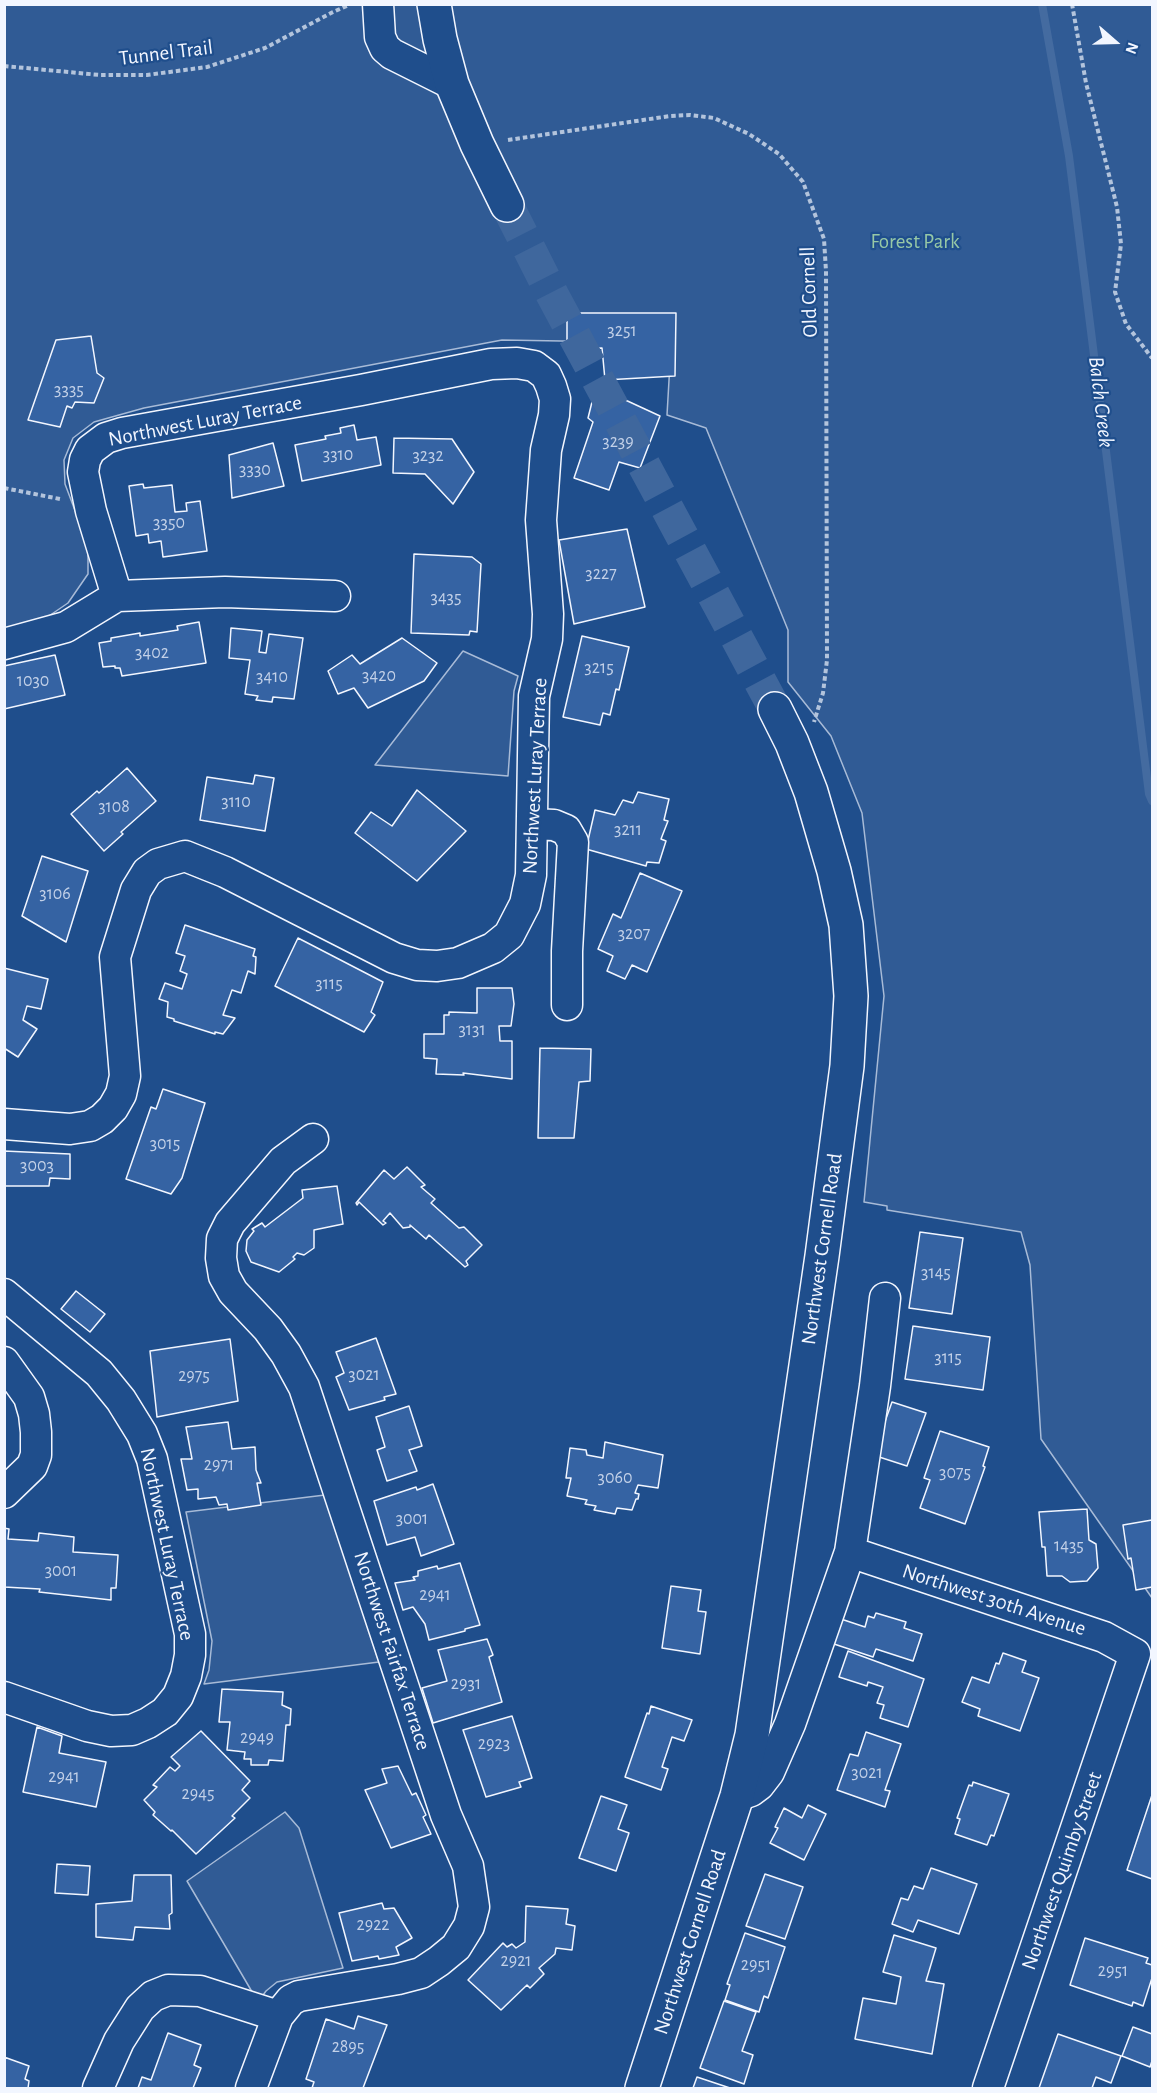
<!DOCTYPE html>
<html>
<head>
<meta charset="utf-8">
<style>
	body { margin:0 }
	#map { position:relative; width:1157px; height:2093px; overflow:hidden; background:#1f4e8c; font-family:"Alegreya Sans",sans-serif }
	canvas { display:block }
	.frame { position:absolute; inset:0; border:6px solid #f2f6ff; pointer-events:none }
	.north { position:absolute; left:1085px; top:12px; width:60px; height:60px; -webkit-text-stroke:4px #1f4e8c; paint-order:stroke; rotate:110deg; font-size:16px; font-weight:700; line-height:24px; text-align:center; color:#f2f6ff }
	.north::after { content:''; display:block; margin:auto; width:21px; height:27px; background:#f2f6ff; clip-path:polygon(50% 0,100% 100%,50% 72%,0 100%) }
</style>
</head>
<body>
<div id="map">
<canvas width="1157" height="2093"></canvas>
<div class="frame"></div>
<div class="north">N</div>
</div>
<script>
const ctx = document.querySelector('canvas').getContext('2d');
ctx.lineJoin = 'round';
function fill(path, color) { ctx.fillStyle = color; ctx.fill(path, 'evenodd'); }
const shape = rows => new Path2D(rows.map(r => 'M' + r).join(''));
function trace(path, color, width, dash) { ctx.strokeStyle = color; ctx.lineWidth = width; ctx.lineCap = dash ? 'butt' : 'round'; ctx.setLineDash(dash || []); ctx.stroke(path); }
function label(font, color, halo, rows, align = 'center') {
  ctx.font = font + ' "Alegreya Sans",sans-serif'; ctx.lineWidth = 4.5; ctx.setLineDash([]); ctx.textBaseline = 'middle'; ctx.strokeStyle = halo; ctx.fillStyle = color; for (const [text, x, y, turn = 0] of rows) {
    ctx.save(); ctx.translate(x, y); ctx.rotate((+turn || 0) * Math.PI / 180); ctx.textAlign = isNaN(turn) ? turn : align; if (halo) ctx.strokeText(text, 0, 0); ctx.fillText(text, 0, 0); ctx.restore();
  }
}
const built = shape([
	[5,5,1152,5,1152,1598,1041,1439,1030,1265,1021,1232,887,1210,887,1206,864,1202,884,996,862,813,831,736,788,682,788,630,706,428,667,415,670,363,621,342,502,340,144,408,94,422,73,438,64,460,65,484,88,545,88,574,68,603,43,620,5,631,5,5],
	[463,651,518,676,514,691,508,776,375,765,463,651],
	[325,1495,379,1662,204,1684,209,1670,212,1641,186,1512,325,1495],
	[285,1812,299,1828,343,1968,277,1982,266,1991,258,2002,187,1881,285,1812]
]);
const stream = shape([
	[1042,4,1069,156,1149,794,1152,801]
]);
const building = shape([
	[567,313,676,313,675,376,605,380,602,348,567,349,567,313],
	[91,336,97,373,104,378,94,403,75,402,72,408,67,406,60,427,28,420,56,340,91,336],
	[595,390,621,398,660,416,640,468,619,462,609,490,574,478,593,422,588,418,595,390],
	[354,425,357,440,376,437,381,465,302,481,295,445,326,439,325,436,341,433,340,428,354,425],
	[394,438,452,439,474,472,453,504,425,474,393,473,394,438],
	[273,443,284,486,232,498,229,455,273,443],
	[143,484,144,488,172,485,175,512,187,511,186,503,200,501,207,551,163,557,161,541,149,543,148,534,136,536,129,486,143,484],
	[627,529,645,607,574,624,559,540,627,529],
	[414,554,472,557,481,564,477,632,470,631,469,635,411,633,414,554],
	[199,622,206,663,122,676,120,668,115,668,115,666,103,667,99,643,111,641,111,638,140,633,140,636,178,630,177,626,199,622],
	[231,628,262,631,259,652,266,653,269,634,303,638,294,699,273,697,272,702,256,700,258,696,245,694,250,660,229,658,231,628],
	[582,636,629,647,619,690,616,689,610,715,603,713,600,725,563,717,582,636],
	[402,638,437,663,424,681,368,708,354,688,338,694,328,671,352,655,360,664,402,638],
	[55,655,65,695,4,709,4,666,55,655],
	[127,768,156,801,121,832,123,834,104,851,71,814,97,791,99,793,127,768],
	[255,775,274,778,265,831,200,820,207,777,253,784,255,775],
	[417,790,466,831,417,881,355,833,371,812,392,826,417,790],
	[638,792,669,799,664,820,668,821,661,839,666,841,659,863,647,862,646,866,586,849,595,810,615,815,623,800,633,803,638,792],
	[42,856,88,871,66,942,22,916,42,856],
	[640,873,682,891,647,972,632,965,625,979,607,971,613,956,598,949,613,914,621,918,640,873],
	[185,925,255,949,253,956,256,957,255,974,248,971,241,993,232,990,223,1015,235,1018,223,1034,215,1032,215,1034,174,1021,174,1019,167,1017,168,1002,159,999,165,983,182,989,187,974,180,971,185,956,176,953,185,925],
	[298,938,383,982,371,1012,375,1015,364,1032,275,986,298,938],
	[4,968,48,979,41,1009,27,1006,23,1020,37,1029,18,1057,4,1048,4,968],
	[477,988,512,988,514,1004,511,1026,499,1026,500,1041,512,1041,512,1079,463,1073,464,1075,436,1074,437,1059,424,1058,424,1034,444,1034,444,1015,449,1015,449,1012,477,1013,477,988],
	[540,1048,591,1049,590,1081,579,1082,574,1138,538,1138,540,1048],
	[163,1089,205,1103,182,1178,171,1194,126,1179,151,1107,156,1109,163,1089],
	[4,1151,70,1154,70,1179,50,1178,49,1186,4,1186,4,1151],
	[407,1167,425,1185,421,1187,435,1199,431,1203,459,1228,464,1227,482,1245,466,1261,468,1265,465,1267,429,1235,426,1239,410,1225,410,1227,403,1228,390,1213,383,1221,386,1223,383,1225,359,1202,357,1205,356,1203,384,1170,394,1179,407,1167],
	[337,1186,343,1224,314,1230,314,1248,304,1255,297,1253,293,1257,295,1259,279,1272,251,1262,246,1251,247,1240,254,1231,252,1229,262,1223,265,1227,303,1198,302,1190,337,1186],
	[920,1232,963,1238,952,1314,909,1308,920,1232],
	[76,1291,105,1314,90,1332,61,1309,76,1291],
	[913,1326,990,1337,983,1390,905,1379,913,1326],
	[376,1338,396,1394,384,1397,385,1400,349,1410,336,1377,344,1373,336,1352,376,1338],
	[230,1339,238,1401,157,1417,150,1351,230,1339],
	[892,1402,926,1413,907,1466,873,1455,892,1402],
	[409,1406,422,1446,409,1450,417,1471,387,1481,377,1450,385,1447,376,1417,409,1406],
	[228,1422,232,1449,255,1447,256,1470,261,1483,257,1483,261,1505,228,1510,227,1504,219,1505,216,1497,198,1499,198,1489,187,1490,181,1459,192,1459,186,1427,228,1422],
	[940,1431,989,1447,983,1466,985,1467,965,1524,920,1508,930,1480,924,1478,940,1431],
	[605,1442,663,1455,658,1488,638,1485,635,1493,639,1494,638,1499,636,1499,632,1510,617,1508,615,1514,594,1510,596,1506,585,1504,587,1500,567,1496,571,1478,566,1478,570,1448,586,1450,587,1455,603,1458,605,1442],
	[433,1484,454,1544,421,1556,415,1537,387,1545,374,1501,416,1487,417,1490,433,1484],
	[1087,1509,1089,1540,1096,1544,1098,1568,1087,1581,1070,1582,1062,1576,1047,1576,1045,1547,1042,1547,1039,1512,1087,1509],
	[1152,1520,1152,1587,1136,1590,1131,1558,1128,1559,1123,1525,1152,1520],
	[4,1528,9,1529,8,1539,38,1541,39,1533,74,1537,73,1552,118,1555,116,1588,111,1588,111,1600,39,1592,40,1589,4,1587,4,1528],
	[460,1563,480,1625,465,1629,465,1631,429,1640,425,1624,413,1607,403,1610,395,1583,415,1580,413,1577,418,1576,418,1571,437,1566,438,1569,460,1563],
	[671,1586,701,1590,698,1611,706,1612,700,1654,662,1648,671,1586],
	[876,1613,906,1622,904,1628,922,1634,913,1661,876,1649,873,1657,831,1643,838,1618,865,1627,868,1616,874,1618,876,1613],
	[487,1639,493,1655,489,1657,502,1702,433,1723,422,1688,447,1681,438,1650,487,1639],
	[848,1651,924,1679,908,1727,880,1718,884,1705,877,1703,883,1687,868,1682,867,1686,839,1677,848,1651],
	[1003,1653,1026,1661,1022,1672,1039,1678,1020,1731,978,1716,980,1709,962,1702,972,1677,989,1683,996,1663,999,1664,1003,1653],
	[222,1689,283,1692,282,1705,291,1709,290,1725,286,1725,283,1761,269,1760,268,1765,251,1765,251,1759,244,1759,245,1752,227,1750,230,1722,219,1722,222,1689],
	[651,1706,692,1720,684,1741,672,1737,662,1767,668,1769,661,1790,625,1777,647,1713,649,1714,651,1706],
	[512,1716,532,1778,519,1782,521,1787,486,1797,463,1730,512,1716],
	[37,1727,62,1736,59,1753,106,1762,96,1807,23,1792,37,1727],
	[201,1731,250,1781,242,1790,250,1798,232,1816,235,1818,196,1854,172,1830,171,1831,153,1815,155,1812,144,1800,157,1787,153,1785,170,1767,175,1771,180,1766,171,1757,201,1731],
	[866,1732,901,1744,885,1790,890,1791,885,1807,837,1790,850,1754,858,1756,866,1732],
	[398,1766,412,1795,416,1793,426,1815,423,1817,431,1834,391,1848,365,1790,387,1783,382,1769,398,1766],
	[973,1782,1009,1794,994,1836,991,1835,987,1845,955,1834,960,1819,957,1818,969,1785,972,1786,973,1782],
	[1152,1795,1152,1879,1127,1870,1152,1795],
	[601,1796,627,1805,618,1829,629,1833,616,1871,579,1858,601,1796],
	[808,1805,826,1814,804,1860,770,1843,778,1828,775,1827,784,1808,802,1818,808,1805],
	[57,1864,90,1866,88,1895,55,1893,57,1864],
	[931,1868,977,1884,959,1934,918,1920,913,1932,892,1924,901,1898,908,1900,914,1886,923,1889,931,1868],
	[765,1874,803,1887,785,1939,746,1926,765,1874],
	[134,1875,171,1875,172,1913,169,1915,170,1929,135,1927,133,1940,96,1937,96,1904,132,1901,134,1875],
	[382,1903,384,1909,394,1908,412,1938,396,1947,399,1955,379,1959,378,1956,352,1961,339,1913,382,1903],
	[526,1906,568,1909,566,1924,575,1926,572,1950,556,1948,555,1954,539,1968,544,1974,530,1988,527,1985,501,2010,468,1980,503,1943,507,1947,512,1944,516,1948,525,1942,526,1906],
	[745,1933,785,1947,768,1998,764,1996,759,2012,725,2000,730,1985,727,1984,745,1933],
	[894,1935,936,1948,926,1981,944,1984,932,2054,855,2039,863,1998,896,2004,901,1977,883,1972,894,1935],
	[1085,1938,1148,1958,1146,1963,1152,1965,1152,1978,1143,2006,1133,2002,1132,2006,1070,1985,1085,1938],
	[724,2001,756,2012,742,2051,753,2055,744,2084,700,2068,724,2001],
	[358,2016,387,2025,363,2088,312,2088,314,2082,306,2079,326,2019,354,2029,358,2016],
	[1133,2027,1152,2034,1152,2061,1150,2067,1122,2056,1133,2027],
	[168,2033,201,2045,194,2065,201,2068,193,2088,138,2088,142,2077,151,2080,168,2033],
	[1058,2034,1121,2056,1111,2083,1096,2077,1092,2088,1039,2088,1058,2034],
	[4,2057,29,2066,25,2079,29,2081,28,2088,4,2088,4,2057],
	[697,2077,730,2088,693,2088,697,2077]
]);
const majorTunnel = shape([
	[507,205,553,296,775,709]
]);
const path = shape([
	[1072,4,1086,83,1117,207,1121,244,1115,292,1126,324,1152,358],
	[4,66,100,75,147,75,207,67,265,48,333,12,349,5],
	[508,140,670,116,690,115,714,118,749,134,779,154,803,182,824,239,826,271,827,660,823,693,814,722],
	[4,488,60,499]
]);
const minor = shape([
	[378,4,380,37,385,48,392,54,452,84],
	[4,644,66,627,117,596,225,592,335,596],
	[532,824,554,825,566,830,573,842,567,951,567,1005],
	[4,1124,70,1129,90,1126,102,1119,113,1108,121,1094,125,1076,115,957,136,890,147,872,158,864,185,856,225,872,394,958,417,965,437,966,458,963,493,948,509,935,525,904,531,875,534,696,547,639,548,614,541,520,546,450,554,415,555,399,551,386,546,375,534,366,517,363,491,364,361,390,122,433,106,438,90,450,85,460,83,472,91,511,117,596],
	[4,1294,99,1373,121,1400,142,1434,152,1459,190,1634,190,1655,186,1676,178,1696,165,1712,148,1723,132,1730,111,1731,87,1726,4,1697],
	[4,1362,29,1397,34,1414,36,1432,36,1455,32,1466,4,1493],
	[850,1552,1104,1637,1135,1654,988,2088],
	[737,1796,751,1791,759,1785,769,1772,790,1724,850,1552,875,1386,885,1298],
	[98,2088,119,2041,140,2008,153,1996,168,1990,200,1991,278,2016],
	[251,2088,278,2016,291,2000,299,1996,398,1979,421,1973,439,1961,456,1947,469,1926,474,1907,468,1866,446,1815,304,1387,286,1354,268,1329,233,1292,224,1276,221,1258,222,1239,230,1223,283,1161,313,1139]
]);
const major = shape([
	[434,4,440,39,452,84,477,144,507,205],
	[642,2088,737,1796,752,1735,822,1256,847,1066,851,996,846,925,834,871,811,792,792,743,775,709]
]);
const numberNames = [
	["3251",622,331],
	["3335",69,390],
	["3239",618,442],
	["3310",338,455],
	["3232",428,456],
	["3330",255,470],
	["3350",169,523],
	["3227",601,574],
	["3435",446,598],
	["3402",152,653],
	["3215",599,668],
	["3420",379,676],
	["3410",272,677],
	["1030",33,681],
	["3110",236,802],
	["3108",114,807],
	["3211",628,830],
	["3106",55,894],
	["3207",634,934],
	["3115",329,984],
	["3131",472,1030],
	["3015",165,1144],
	["3003",37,1166],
	["3145",936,1273],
	["3115",948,1358],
	["3021",364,1375],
	["2975",194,1376],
	["2971",219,1465],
	["3075",955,1473],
	["3060",615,1478],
	["3001",412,1519],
	["1435",1069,1546],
	["3001",61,1571],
	["2941",435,1595],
	["2931",466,1684],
	["2949",257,1738],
	["2923",494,1744],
	["3021",867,1773],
	["2941",64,1777],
	["2945",198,1794],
	["2922",373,1925],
	["2921",516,1961],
	["2951",756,1965],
	["2951",1113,1971],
	["2895",348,2047]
];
const streetNames = [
	["Tunnel Trail",166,53,-7],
	["Old Cornell",809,292,-92],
	["Northwest Luray Terrace",205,421,-11],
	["Northwest Luray Terrace",535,776,-87],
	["Northwest Cornell Road",822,1249,-82],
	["Northwest Luray Terrace",167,1544,78],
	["Northwest 30th Avenue",994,1600,18],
	["Northwest Fairfax Terrace",392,1651,72],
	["Northwest Quimby Street",1062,1871,-71],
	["Northwest Cornell Road",690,1942,-72]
];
const parkNames = [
	["Forest Park",915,242]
];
const waterNames = [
	["Balch Creek",1101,402,83]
];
fill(built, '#305b95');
trace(built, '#a8bbd7', 1.5);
trace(stream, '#446ba0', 8);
fill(building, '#3563a3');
trace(building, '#f2f6ff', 1.5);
trace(majorTunnel, '#3f679d', 33, [33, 16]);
trace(minor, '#f2f6ff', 33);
trace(major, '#f2f6ff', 36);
trace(path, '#b3c4dc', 4, [4.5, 3]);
trace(minor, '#1f4e8c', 30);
trace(major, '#1f4e8c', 33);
label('18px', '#c3d1e8', null, numberNames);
label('21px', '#f2f6ff', '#1f4e8c', streetNames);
label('21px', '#97c8a6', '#1f4e8c', parkNames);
label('italic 22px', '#f2f6ff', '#1f4e8c', waterNames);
</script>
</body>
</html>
